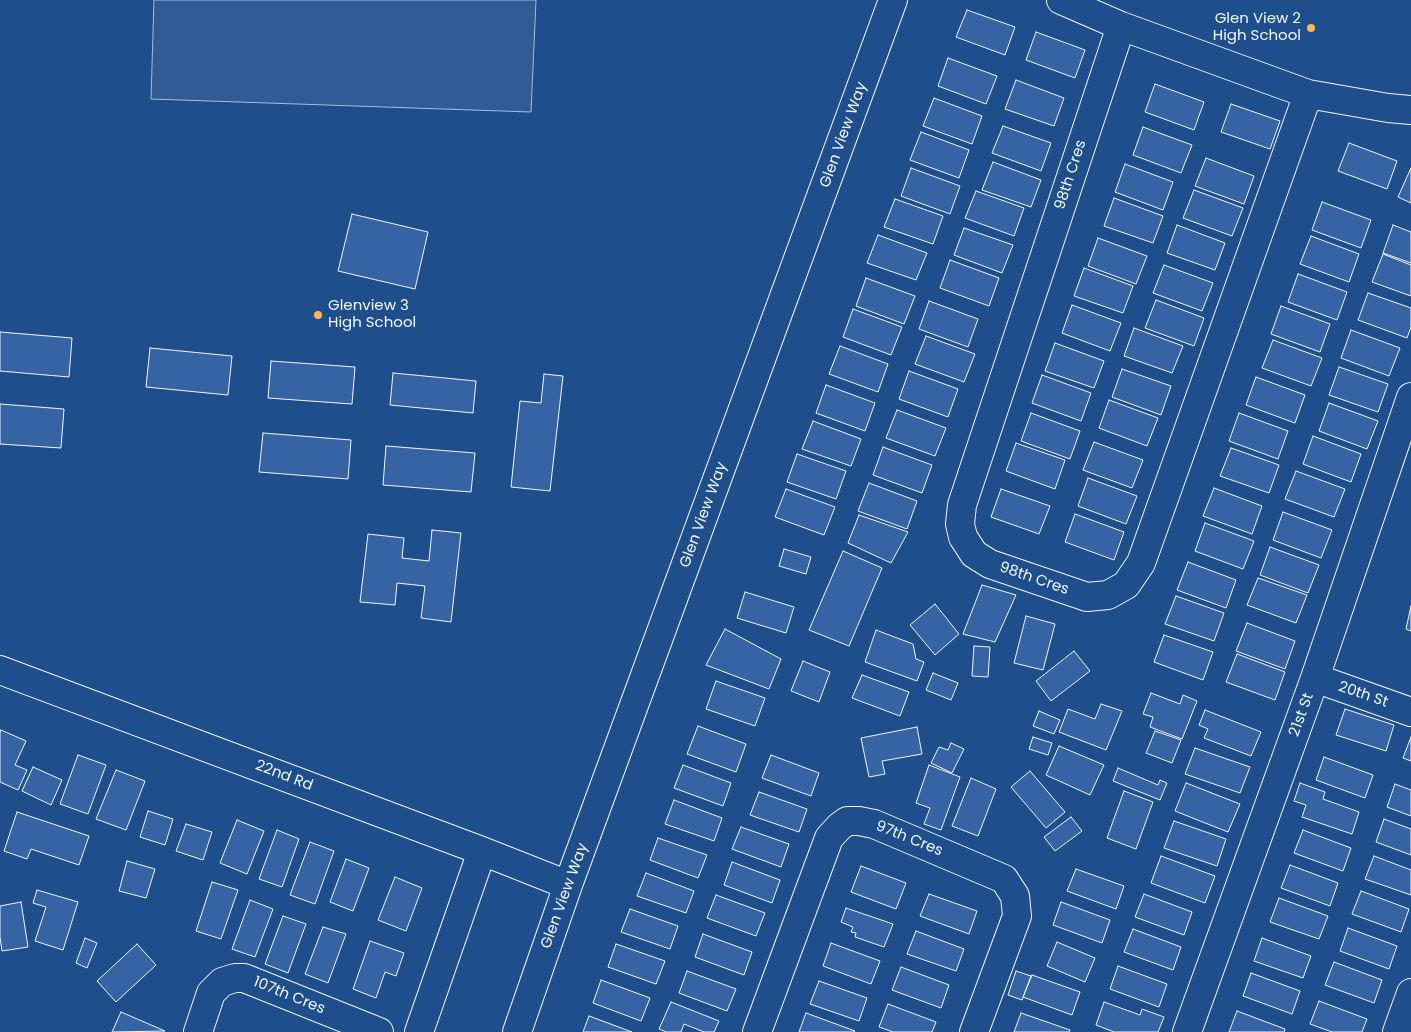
<!DOCTYPE html>
<html>
<head>
<meta charset="utf-8">
<style>
	body { margin:0 }
	canvas { display:block; background:#1f4e8c }
</style>
</head>
<body>
<canvas width="1411" height="1032"></canvas>
<script>
const ctx = document.querySelector('canvas').getContext('2d');
ctx.lineJoin = 'round';
function fill(path, color) { ctx.fillStyle = color; ctx.fill(path, 'evenodd'); }
const shape = rows => new Path2D(rows.map(r => 'M' + r).join(''));
function trace(path, color, width, dash) { ctx.strokeStyle = color; ctx.lineWidth = width; ctx.lineCap = dash ? 'butt' : 'round'; ctx.setLineDash(dash || []); ctx.stroke(path); }
function label(font, color, halo, rows, align = 'center') {
  ctx.font = font + ' Poppins,sans-serif'; ctx.lineWidth = 4; ctx.setLineDash([]); ctx.textBaseline = 'middle'; ctx.strokeStyle = halo; ctx.fillStyle = color; for (const [text, x, y, turn = 0] of rows) {
    ctx.save(); ctx.translate(x, y); ctx.rotate((+turn || 0) * Math.PI / 180); ctx.textAlign = isNaN(turn) ? turn : align; if (halo) ctx.strokeText(text, 0, 0); ctx.fillText(text, 0, 0); ctx.restore();
  }
}
const green = shape([
	[154,0,536,0,531,112,151,99,154,0]
]);
const building = shape([
	[967,10,1015,27,1005,55,956,37,967,10],
	[1036,32,1085,50,1075,78,1026,60,1036,32],
	[948,58,997,76,986,104,938,86,948,58],
	[1016,80,1064,98,1054,126,1005,109,1016,80],
	[1155,84,1204,102,1194,130,1145,112,1155,84],
	[934,98,982,116,972,144,923,126,934,98],
	[1231,104,1280,121,1270,149,1221,132,1231,104],
	[1003,126,1051,143,1041,171,992,153,1003,126],
	[1143,127,1192,145,1181,173,1133,155,1143,127],
	[921,132,969,150,959,178,910,160,921,132],
	[1349,143,1397,161,1387,189,1338,171,1349,143],
	[1206,158,1254,176,1244,204,1195,186,1206,158],
	[993,162,1041,180,1031,207,982,190,993,162],
	[1125,164,1173,182,1163,210,1115,192,1125,164],
	[911,168,960,186,950,214,901,196,911,168],
	[1411,168,1411,203,1398,197,1411,168],
	[1194,190,1243,208,1232,236,1183,218,1194,190],
	[976,191,1024,208,1014,236,965,218,976,191],
	[1114,198,1163,216,1153,243,1104,226,1114,198],
	[895,199,943,216,933,244,884,227,895,199],
	[1322,202,1371,220,1361,248,1312,230,1322,202],
	[352,214,428,232,415,289,338,271,352,214],
	[1177,225,1225,243,1215,270,1167,253,1177,225],
	[1393,225,1411,232,1411,263,1383,253,1393,225],
	[964,228,1013,245,1002,273,954,255,964,228],
	[878,235,927,253,916,280,867,263,878,235],
	[1311,236,1359,254,1349,282,1300,264,1311,236],
	[1098,238,1147,256,1136,284,1088,266,1098,238],
	[1383,254,1411,265,1411,296,1372,282,1383,254],
	[950,260,999,278,989,306,940,288,950,260],
	[1164,265,1213,283,1202,311,1153,293,1164,265],
	[1084,268,1133,286,1123,313,1074,296,1084,268],
	[1298,274,1347,292,1337,320,1288,302,1298,274],
	[866,278,915,296,904,324,856,306,866,278],
	[1368,293,1411,308,1411,327,1407,338,1358,320,1368,293],
	[1156,300,1204,318,1194,346,1145,328,1156,300],
	[929,301,978,319,968,347,919,329,929,301],
	[1072,305,1121,323,1110,351,1062,333,1072,305],
	[1281,306,1330,324,1320,352,1271,334,1281,306],
	[853,309,902,327,891,355,843,337,853,309],
	[1134,328,1183,346,1172,373,1124,356,1134,328],
	[1351,330,1400,348,1389,376,1341,358,1351,330],
	[0,332,72,338,69,377,0,371,0,332],
	[926,336,975,354,964,382,915,364,926,336],
	[1273,340,1322,358,1311,386,1262,368,1273,340],
	[1055,343,1104,361,1094,388,1045,371,1055,343],
	[840,346,888,364,878,392,829,374,840,346],
	[150,348,232,356,228,395,146,387,150,348],
	[271,361,355,367,352,404,268,398,271,361],
	[1339,367,1388,384,1378,412,1329,395,1339,367],
	[1122,369,1171,386,1161,415,1112,397,1122,369],
	[909,371,958,389,948,417,899,399,909,371],
	[393,373,476,381,473,413,390,405,393,373],
	[544,374,563,376,550,491,511,487,520,401,541,403,544,374],
	[1042,375,1091,393,1081,421,1032,403,1042,375],
	[1256,377,1305,395,1295,423,1246,405,1256,377],
	[826,385,875,403,865,431,816,413,826,385],
	[1109,400,1158,418,1147,446,1099,428,1109,400],
	[1329,403,1378,421,1367,449,1319,431,1329,403],
	[0,404,64,409,61,448,0,444,0,404],
	[897,410,946,428,935,456,886,438,897,410],
	[1031,413,1080,431,1070,459,1021,441,1031,413],
	[1239,413,1288,431,1278,459,1229,441,1239,413],
	[813,421,861,439,851,466,802,449,813,421],
	[263,433,351,440,348,479,259,472,263,433],
	[1313,436,1361,454,1351,482,1303,464,1313,436],
	[1094,442,1143,460,1132,488,1083,470,1094,442],
	[1016,443,1065,460,1055,489,1006,471,1016,443],
	[386,446,475,453,471,492,383,485,386,446],
	[883,447,932,465,922,493,873,475,883,447],
	[1231,448,1279,465,1269,493,1220,476,1231,448],
	[797,454,846,471,836,499,787,482,797,454],
	[1296,471,1345,489,1334,517,1285,499,1296,471],
	[1088,478,1137,496,1126,524,1078,506,1088,478],
	[869,483,917,501,907,529,858,511,869,483],
	[1214,488,1262,506,1252,534,1203,516,1214,488],
	[786,489,835,507,824,535,775,517,786,489],
	[1001,489,1050,506,1039,534,991,517,1001,489],
	[1283,512,1332,530,1321,558,1273,540,1283,512],
	[1075,514,1124,532,1114,560,1065,542,1075,514],
	[859,515,908,532,891,563,848,543,859,515],
	[1205,523,1254,541,1243,569,1195,551,1205,523],
	[432,530,461,533,451,622,421,618,425,586,397,583,395,605,360,602,368,534,404,538,402,558,429,561,432,530],
	[1270,547,1319,565,1308,593,1260,575,1270,547],
	[784,549,811,557,806,574,779,566,784,549],
	[843,551,882,568,849,646,809,630,843,551],
	[1188,562,1236,580,1226,608,1177,590,1188,562],
	[1258,578,1307,595,1296,623,1247,605,1258,578],
	[982,585,1016,595,995,642,963,634,982,585],
	[745,592,794,607,786,633,737,618,745,592],
	[1176,596,1224,613,1214,641,1165,624,1176,596],
	[935,604,959,634,935,655,910,625,935,604],
	[1411,606,1411,631,1406,629,1411,606],
	[1026,616,1055,624,1043,670,1014,663,1026,616],
	[1247,623,1295,641,1285,669,1236,651,1247,623],
	[725,629,781,659,769,689,706,665,725,629],
	[876,630,913,644,916,659,924,662,917,681,865,662,876,630],
	[1164,635,1213,652,1203,680,1154,662,1164,635],
	[974,646,990,647,988,677,972,676,974,646],
	[1074,651,1090,671,1051,701,1036,681,1074,651],
	[1237,654,1285,672,1275,700,1226,682,1237,654],
	[803,661,830,672,819,702,791,691,803,661],
	[933,673,958,683,951,700,926,690,933,673],
	[862,675,909,692,900,716,852,698,862,675],
	[716,681,765,698,755,726,706,709,716,681],
	[1151,693,1180,704,1183,695,1197,701,1182,739,1150,727,1153,717,1143,714,1151,693],
	[1101,704,1122,711,1106,750,1059,732,1068,709,1095,719,1101,704],
	[1345,709,1394,725,1386,751,1336,735,1345,709],
	[1205,710,1261,732,1251,756,1204,738,1208,729,1199,725,1205,710],
	[1039,711,1060,720,1054,734,1033,726,1039,711],
	[698,726,746,744,736,772,687,754,698,726],
	[917,727,922,754,882,761,885,774,869,777,861,738,917,727],
	[1,730,26,741,15,765,27,770,18,790,0,782,0,733,1,730],
	[1155,731,1181,740,1172,763,1146,753,1155,731],
	[1033,737,1052,743,1048,755,1029,749,1033,737],
	[1411,737,1411,761,1403,758,1411,737],
	[951,743,964,749,952,773,931,763,939,747,948,750,951,743],
	[1059,746,1104,765,1090,795,1046,775,1059,746],
	[1195,748,1250,767,1240,793,1185,774,1195,748],
	[78,755,106,765,88,814,60,804,78,755],
	[771,755,819,773,811,796,762,778,771,755],
	[1324,757,1373,775,1365,798,1316,780,1324,757],
	[683,765,731,783,723,806,674,788,683,765],
	[929,765,960,777,941,830,924,824,930,808,916,803,929,765],
	[33,767,62,780,51,805,22,791,33,767],
	[1118,768,1158,785,1160,780,1167,783,1160,800,1113,781,1118,768],
	[116,770,145,781,126,830,96,819,116,770],
	[1030,771,1065,812,1046,828,1011,787,1030,771],
	[971,778,996,789,978,836,952,826,971,778],
	[1186,783,1240,804,1228,832,1175,811,1186,783],
	[1300,783,1325,792,1323,799,1359,812,1352,834,1302,817,1306,805,1294,801,1300,783],
	[1395,784,1411,790,1411,816,1387,807,1395,784],
	[1124,791,1153,802,1136,849,1107,838,1124,791],
	[759,792,807,809,799,832,750,815,759,792],
	[674,800,722,818,714,841,665,824,674,800],
	[148,811,173,819,165,845,140,837,148,811],
	[17,812,89,836,79,865,31,849,27,859,4,851,17,812],
	[1071,817,1082,831,1055,851,1044,837,1071,817],
	[1384,819,1411,829,1411,855,1376,842,1384,819],
	[237,820,264,831,247,874,220,863,237,820],
	[1174,821,1226,839,1217,866,1164,848,1174,821],
	[186,824,212,832,203,860,176,851,186,824],
	[741,827,789,844,781,867,732,849,741,827],
	[277,830,299,839,282,887,259,879,277,830],
	[1303,830,1351,848,1343,871,1294,853,1303,830],
	[658,838,707,855,698,878,650,860,658,838],
	[310,842,334,851,315,904,290,895,310,842],
	[1161,856,1215,876,1205,903,1151,883,1161,856],
	[1374,856,1411,870,1411,895,1365,879,1374,856],
	[346,859,369,868,353,911,330,902,346,859],
	[127,861,155,869,146,898,119,891,127,861],
	[732,862,780,880,772,903,724,885,732,862],
	[1290,865,1338,883,1330,906,1281,888,1290,865],
	[861,866,906,883,896,909,851,892,861,866],
	[1076,869,1124,886,1116,909,1067,891,1076,869],
	[646,873,694,891,686,913,637,896,646,873],
	[395,877,422,888,406,931,378,920,395,877],
	[212,882,238,890,221,939,196,931,212,882],
	[37,890,78,902,63,950,35,941,46,907,33,903,37,890],
	[1361,891,1409,909,1401,932,1352,914,1361,891],
	[929,894,977,911,969,934,920,916,929,894],
	[1144,894,1192,912,1184,935,1135,917,1144,894],
	[716,895,765,913,756,936,707,918,716,895],
	[1279,898,1328,916,1319,939,1270,922,1279,898],
	[250,900,273,909,255,957,232,949,250,900],
	[21,902,28,947,2,951,0,937,0,906,21,902],
	[1061,902,1110,920,1102,943,1053,925,1061,902],
	[846,908,893,924,884,947,855,937,856,933,851,932,853,927,841,922,846,908],
	[630,909,678,926,670,949,621,932,630,909],
	[283,916,306,924,288,973,265,964,283,916],
	[323,927,346,934,328,983,305,974,323,927],
	[1348,928,1397,946,1389,969,1340,951,1348,928],
	[1133,929,1181,947,1173,970,1124,952,1133,929],
	[916,931,964,949,956,971,907,954,916,931],
	[703,934,752,952,744,975,695,957,703,934],
	[85,938,97,943,87,968,76,963,85,938],
	[1262,938,1311,956,1303,978,1254,961,1262,938],
	[370,941,404,953,396,976,385,972,376,998,353,989,370,941],
	[1057,942,1095,958,1085,982,1047,966,1057,942],
	[831,943,880,961,871,984,823,966,831,943],
	[137,944,156,965,116,1002,97,981,137,944],
	[616,944,665,961,656,984,608,967,616,944],
	[1334,962,1382,980,1374,1003,1325,985,1334,962],
	[1118,966,1167,984,1159,1007,1110,989,1118,966],
	[901,967,949,985,941,1008,892,990,901,967],
	[687,971,736,989,727,1011,679,993,687,971],
	[1016,971,1031,976,1022,1000,1008,995,1016,971],
	[1251,973,1300,991,1292,1014,1243,996,1251,973],
	[1032,975,1080,992,1072,1015,1023,997,1032,975],
	[601,980,650,998,641,1021,593,1003,601,980],
	[819,981,867,998,859,1021,810,1004,819,981],
	[1319,1001,1367,1019,1362,1032,1332,1032,1310,1024,1319,1001],
	[671,1002,719,1021,714,1032,704,1032,684,1024,681,1032,666,1032,659,1029,671,1002],
	[1104,1002,1140,1015,1142,1009,1164,1017,1158,1032,1114,1032,1096,1025,1104,1002],
	[888,1004,936,1022,932,1032,893,1032,879,1027,888,1004],
	[1237,1011,1285,1029,1284,1032,1229,1032,1237,1011],
	[121,1012,165,1031,112,1032,121,1012],
	[806,1013,855,1031,854,1032,799,1032,806,1013],
	[1021,1013,1070,1030,1069,1032,1014,1032,1021,1013],
	[589,1016,632,1032,583,1032,589,1016]
]);
const minor = shape([
	[1061,0,1121,26,1308,94,1388,108,1411,110],
	[1121,26,962,505,960,524,963,537,974,554,990,564,1087,597,1108,595,1126,585,1141,563,1308,94],
	[0,670,482,851,568,885],
	[1315,678,1411,712],
	[198,1032,211,993,222,982,235,978,244,978,379,1032],
	[419,1032,482,851],
	[517,1032,568,885,893,0],
	[757,1032,829,838,839,827,847,821,859,821,874,824,1004,879,1015,896,1017,916,974,1032],
	[1187,1032,1315,678,1411,397],
	[1397,1032,1411,993]
]);
const markers = [
	[1311,28,5,"#ffb74d"],
	[318,315,5,"#ffb74d"]
];
const poiNames = [
	["Glen View 2",1301,19],
	["High School",1301,36],
	["Glenview 3",328,306,"left"],
	["High School",328,323,"left"]
];
const streetNames = [
	["Glen View Way",844,135,-70],
	["98th Cres",1071,175,-72],
	["Glen View Way",704,515,-70],
	["98th Cres",1034,579,19],
	["20th St",1363,695,19],
	["21st St",1302,715,-70],
	["22nd Rd",284,776,21],
	["97th Cres",909,839,22],
	["Glen View Way",565,896,-70],
	["107th Cres",289,996,22]
];
fill(green, '#305b95');
trace(green, '#a8bbd7', 1);
fill(building, '#3563a3');
trace(building, '#f2f6ff', 1);
trace(minor, '#f2f6ff', 30);
trace(minor, '#1f4e8c', 28);
for (const [x, y, r, color] of markers) { const dot = new Path2D(); dot.arc(x, y, r, 0, 2 * Math.PI); ctx.fillStyle = color; ctx.fill(dot); trace(dot, '#1f4e8c', 2); }
label('15px', '#f2f6ff', '#1f4e8c', poiNames, 'right');
label('15px', '#f2f6ff', '#1f4e8c', streetNames);
</script>
</body>
</html>
